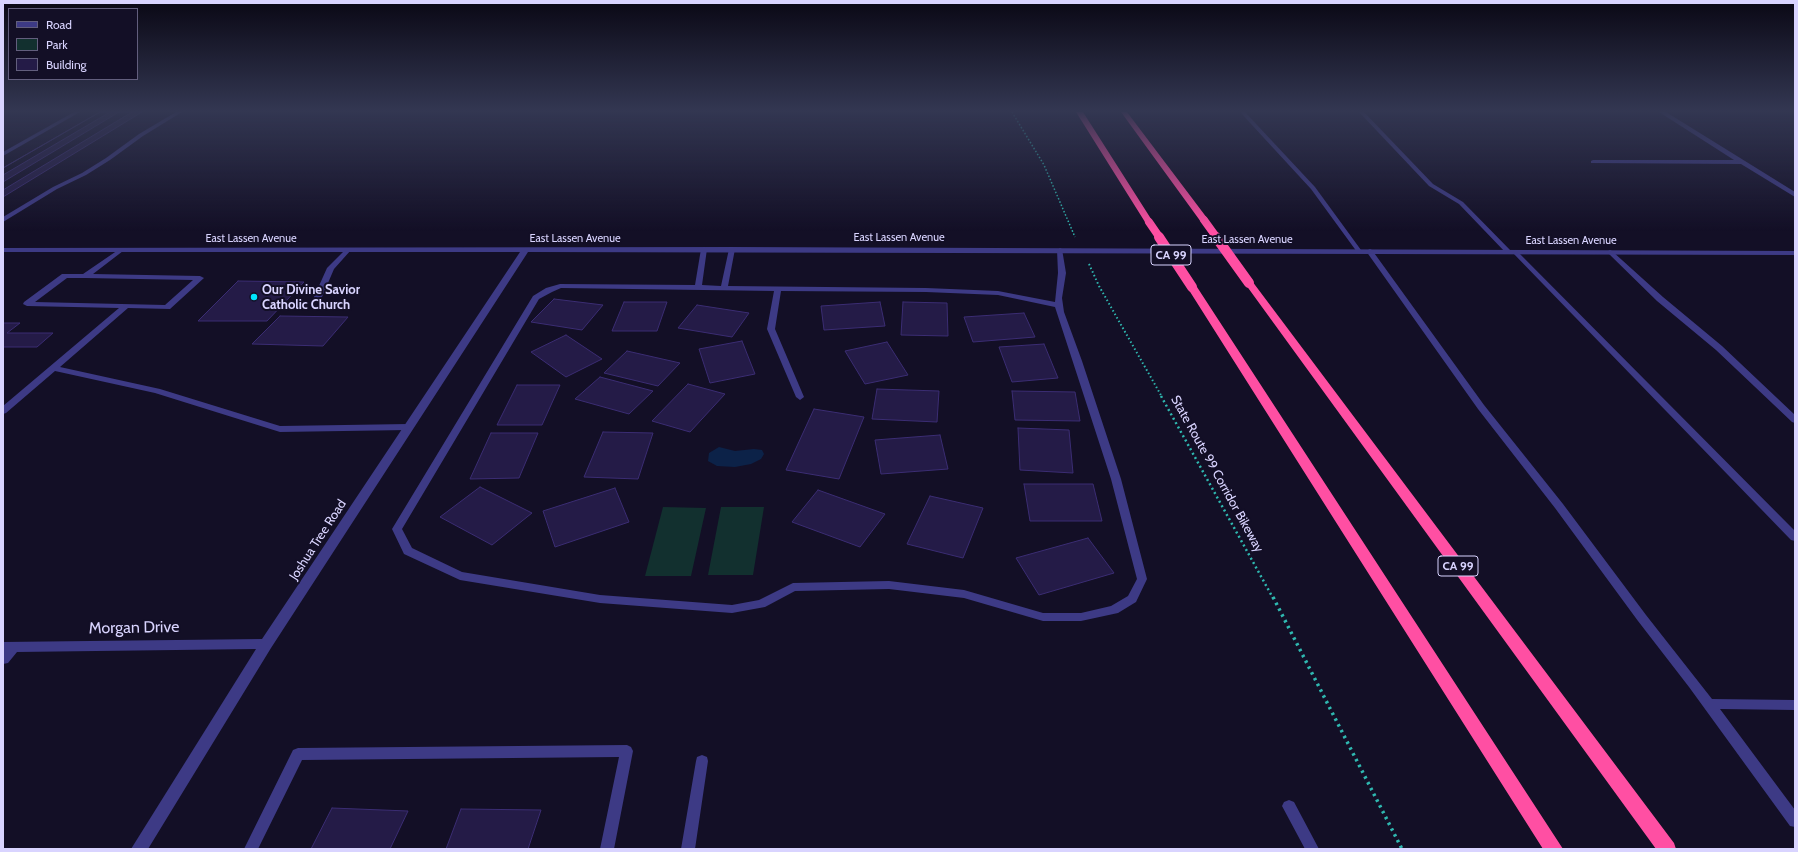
<!DOCTYPE html>
<html>
<head>
<meta charset="utf-8">
<style>
	body { margin:0 }
	#map { position:relative; width:1798px; height:852px; overflow:hidden; background:#130f26; font-family:Cabin,sans-serif }
	canvas { display:block }
	.frame { position:absolute; inset:0; border:4px solid #d9d4ff; pointer-events:none }
	.legend { position:absolute; left:8px; top:8px; width:130px; height:72px; box-sizing:border-box; background:#130f26; border:1px solid #625e7d; margin:0; padding:5px 7px; list-style:none; font-size:12px; color:#d9d4ff }
	.legend li { display:flex; align-items:center; gap:8px; height:20px }
	.legend b { width:20px; border:1px solid #625e7d }
</style>
</head>
<body>
<div id="map">
<canvas width="1798" height="852"></canvas>
<div class="frame"></div>
<ul class="legend">
<li><b style="height:5px;background:#3d3a85"></b>Road</li>
<li><b style="height:11px;background:#12302f"></b>Park</li>
<li><b style="height:11px;background:#241b47"></b>Building</li>
</ul>
</div>
<script>
const ctx = document.querySelector('canvas').getContext('2d');
ctx.lineJoin = 'round';
function fill(path, color) { ctx.fillStyle = color; ctx.fill(path, 'evenodd'); }
const shape = rows => new Path2D(rows.map(r => 'M' + r).join(''));
function trace(path, color, width, dash) { ctx.strokeStyle = color; ctx.lineWidth = width; ctx.lineCap = dash ? 'butt' : 'round'; ctx.setLineDash(dash || []); ctx.stroke(path); }
function label(font, color, halo, rows, align = 'center') {
  ctx.font = font + ' Cabin,sans-serif'; ctx.lineWidth = 4; ctx.setLineDash([]); ctx.textBaseline = 'middle'; ctx.strokeStyle = halo; ctx.fillStyle = color; for (const [text, x, y, turn = 0] of rows) {
    ctx.save(); ctx.translate(x, y); ctx.rotate((+turn || 0) * Math.PI / 180); ctx.textAlign = isNaN(turn) ? turn : align; if (halo) ctx.strokeText(text, 0, 0); ctx.fillText(text, 0, 0); ctx.restore();
  }
}
const green = shape([
	[663,507,706,508,691,576,645,576],
	[721,507,764,507,753,575,708,575]
]);
const water = shape([
	[719,447,735,451,754,449,762,450,764,454,761,459,751,464,735,467,717,466,708,461,709,453]
]);
const building = shape([
	[100,112,142,112,3,197,3,168,100,112],
	[100,112,110,112,3,175,3,168,100,112],
	[119,112,132,112,3,190,3,182,119,112],
	[238,281,304,282,267,321,198,321,238,281],
	[554,299,603,305,582,330,531,322,554,299],
	[624,302,667,302,657,331,612,331,624,302],
	[880,302,885,326,824,330,821,306,880,302],
	[903,302,947,303,948,336,901,335,903,302],
	[697,305,749,313,732,337,678,328,697,305],
	[1024,313,1035,337,973,342,964,317,1024,313],
	[280,316,348,317,323,346,252,344,280,316],
	[3,323,20,323,7,333,53,333,37,347,3,347,3,323],
	[566,335,602,359,566,377,531,352,566,335],
	[742,341,755,374,710,383,699,349,742,341],
	[887,342,908,375,865,384,845,351,887,342],
	[1044,344,1058,378,1012,382,999,347,1044,344],
	[627,351,680,363,658,386,604,373,627,351],
	[600,377,653,391,629,414,575,399,600,377],
	[688,384,725,394,690,432,652,421,688,384],
	[517,385,560,385,542,425,497,425,517,385],
	[877,389,939,391,937,422,872,419,877,389],
	[1012,391,1075,392,1080,421,1015,420,1012,391],
	[814,409,864,417,839,479,786,470,814,409],
	[1018,428,1069,430,1073,473,1020,470,1018,428],
	[603,432,653,433,638,479,584,477,603,432],
	[491,433,538,433,519,478,470,479,491,433],
	[940,435,948,469,881,474,875,440,940,435],
	[1024,484,1093,484,1102,521,1030,521,1024,484],
	[480,487,532,513,492,545,440,517,480,487],
	[615,488,629,522,555,547,543,511,615,488],
	[818,490,885,514,860,547,792,522,818,490],
	[930,496,983,508,963,558,907,544,930,496],
	[1088,538,1114,573,1039,595,1016,558,1088,538],
	[332,808,408,811,390,849,311,849,332,808],
	[461,809,541,810,528,849,446,849,461,809]
]);
const pathFar3 = shape([
	[1012,112,1044,165,1075,237]
]);
const pathFar2 = shape([
	[1089,264,1099,286,1162,397]
]);
const pathFar1 = shape([
	[1161,396,1273,598]
]);
const path = shape([
	[1273,597,1402,849]
]);
const lane = shape([
	[74,112,80,112,3,156,3,152,74,112],
	[176,112,182,112,143,136,110,160,86,175,57,189,3,222,3,217,53,187,82,173,106,158,139,134,176,112],
	[1240,112,1245,112,1315,187,1361,250,1361,252,1357,252,1311,189,1240,112],
	[1359,112,1364,112,1433,184,1463,202,1512,252,1515,250,1517,251,1795,531,1795,541,1791,540,1512,252,1508,254,1506,253,1459,204,1429,186,1359,112],
	[704,247,707,249,702,285,721,286,729,249,732,247,735,249,728,286,926,288,998,291,1055,302,1058,273,1057,250,1060,248,1062,249,1066,273,1062,298,1064,312,1082,361,1121,479,1147,579,1136,602,1118,613,1081,621,1043,621,964,598,889,589,795,591,765,607,732,613,600,603,460,580,404,554,392,529,533,296,546,288,560,284,695,285,701,249,704,247],
	[561,288,774,291,767,329,796,397,800,400,804,397,775,329,781,291,926,292,998,295,1055,307,1111,479,1137,579,1128,596,1111,606,1081,613,1043,613,964,590,889,581,793,583,759,600,732,605,600,595,462,572,412,548,402,529,539,299,552,292,561,288],
	[121,248,123,249,123,251,93,274,200,276,204,278,170,309,128,308,60,367,160,389,280,426,408,424,413,427,408,430,280,432,155,393,55,371,6,413,3,414,3,406,119,308,27,306,23,304,24,302,62,274,83,274,121,248],
	[67,278,85,278,193,280,165,305,35,302,67,278],
	[348,248,351,250,334,269,322,297,318,299,315,299,314,297,327,268,346,249,348,248],
	[1370,249,1372,250,1484,405,1563,504,1646,615,1712,699,1795,700,1795,710,1720,709,1795,810,1795,827,1790,826,1689,687,1638,621,1555,508,1478,409,1366,251,1370,249],
	[1610,250,1612,251,1663,297,1722,346,1795,415,1795,423,1792,422,1716,350,1657,301,1608,253,1608,251,1610,250],
	[627,745,631,747,633,751,614,849,600,849,619,757,302,760,258,849,244,849,293,750,298,748,627,745],
	[702,755,707,757,708,761,695,849,681,849,696,761,697,757,702,755],
	[1289,800,1294,802,1319,849,1305,849,1282,806,1284,802,1289,800]
]);
const street = shape([
	[1659,112,1666,112,1795,192,1795,197,1741,164,1591,163,1591,161,1593,160,1734,160,1659,112],
	[732,247,1795,251,1795,255,528,252,271,648,148,849,131,849,256,649,17,652,8,663,3,664,3,642,262,639,520,252,3,252,3,248,732,247]
]);
const highway = shape([
	[1076,112,1083,112,1153,222,1152,224,1146,224,1145,222,1076,112],
	[1121,112,1127,112,1207,218,1208,220,1207,222,1201,222,1121,112],
	[1249,280,1252,281,1674,843,1676,849,1656,849,1246,285,1244,283,1249,280],
	[1192,284,1197,287,1563,849,1543,849,1187,287,1192,284]
]);
const highwayBridgeFar1 = shape([
	[1204,220,1217,238],
	[1149,222,1160,238]
]);
const highwayBridge = shape([
	[1159,237,1192,287],
	[1216,237,1249,283]
]);
const markers = [
	[254,297,4,"#00e5ff"]
];
const farStreetnames = [
	["East Lassen Avenue",899,238],
	["East Lassen Avenue",251,239],
	["East Lassen Avenue",575,239],
	["East Lassen Avenue",1247,240],
	["East Lassen Avenue",1571,241]
];
const shields = [
	[1171,255,40],
	[1458,566,40]
];
const shieldNames = [
	["CA 99",1171,255],
	["CA 99",1458,566]
];
const poiNames = [
	["Our Divine Savior",262,290],
	["Catholic Church",262,305]
];
const streetNames = [
	["State Route 99 Corridor Bikeway",1217,474,61],
	["Joshua Tree Road",318,540,-57]
];
const nearStreetnames = [
	["Morgan Drive",134,628,-1]
];
fill(green, '#12302f');
fill(water, '#0c2248');
fill(building, '#241b47');
trace(building, '#3b2d73', 1);
trace(pathFar3, '#2fb8b0', 1.5, [1.5, 2]);
trace(pathFar2, '#2fb8b0', 2, [1.5, 2.5]);
trace(pathFar1, '#2fb8b0', 2.5, [2, 3]);
trace(path, '#2fb8b0', 3.5, [2.5, 4]);
fill(lane, '#3d3a85');
fill(street, '#3d3a85');
fill(highway, '#ff4fa3');
trace(highwayBridgeFar1, '#ff4fa3', 8);
trace(highwayBridge, '#ff4fa3', 10);
const sky = ctx.createLinearGradient(0, 0, 0, 231);
sky.addColorStop(0, '#0a0815');
sky.addColorStop(0.48, '#333752');
sky.addColorStop(1, '#33375200');
ctx.fillStyle = sky;
ctx.fillRect(0, 0, 1798, 231);
for (const [x, y, r, color] of markers) { const dot = new Path2D(); dot.arc(x, y, r, 0, 2 * Math.PI); ctx.fillStyle = color; ctx.fill(dot); trace(dot, '#130f26', 1.5); }
label('11px', '#d9d4ff', '#130f26', farStreetnames);
for (const [x, y, w] of shields) { const box = new Path2D(); box.roundRect(x - w / 2, y - 10, w, 20, 3); ctx.fillStyle = '#130f26'; ctx.fill(box); trace(box, '#d9d4ff', 1); }
label('bold 12px', '#d9d4ff', null, shieldNames);
label('bold 13px', '#d9d4ff', '#130f26', poiNames, 'left');
label('13px', '#d9d4ff', '#130f26', streetNames);
label('16px', '#d9d4ff', '#130f26', nearStreetnames);
</script>
</body>
</html>
